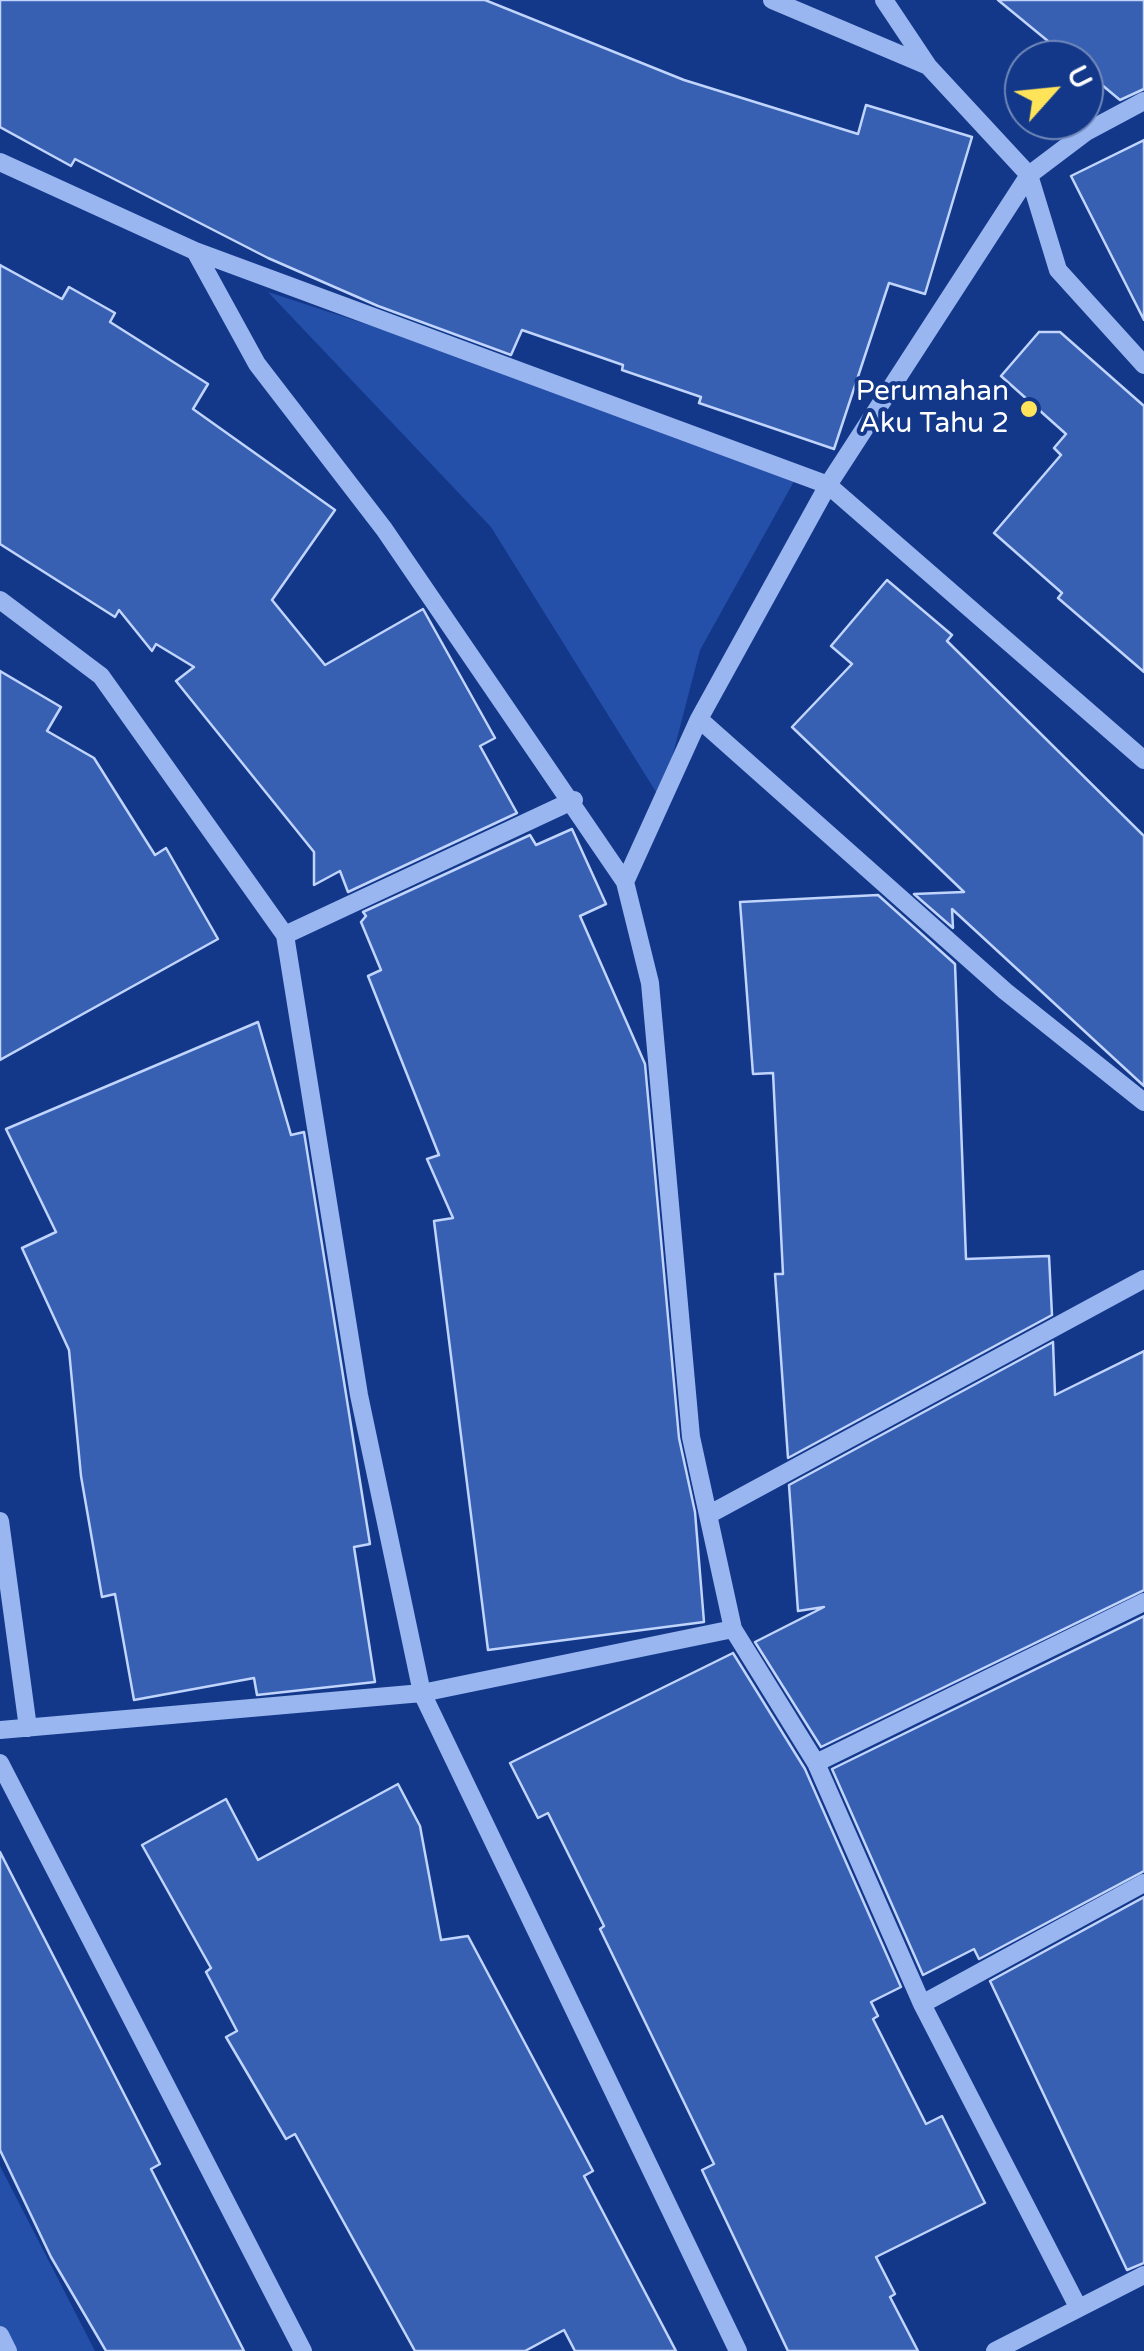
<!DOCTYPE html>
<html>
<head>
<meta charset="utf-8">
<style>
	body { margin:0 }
	#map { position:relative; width:1144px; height:2351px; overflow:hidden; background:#13388a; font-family:"Varela Round",sans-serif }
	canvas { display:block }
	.north { position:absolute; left:1004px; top:40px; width:100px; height:100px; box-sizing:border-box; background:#13388a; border:2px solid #7188b9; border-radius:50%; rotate:63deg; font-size:28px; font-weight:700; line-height:40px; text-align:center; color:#fff }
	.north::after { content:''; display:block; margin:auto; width:35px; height:45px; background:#ffe459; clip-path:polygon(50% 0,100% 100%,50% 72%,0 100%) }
</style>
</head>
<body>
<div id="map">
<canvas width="1144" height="2351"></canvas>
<div class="north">U</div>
</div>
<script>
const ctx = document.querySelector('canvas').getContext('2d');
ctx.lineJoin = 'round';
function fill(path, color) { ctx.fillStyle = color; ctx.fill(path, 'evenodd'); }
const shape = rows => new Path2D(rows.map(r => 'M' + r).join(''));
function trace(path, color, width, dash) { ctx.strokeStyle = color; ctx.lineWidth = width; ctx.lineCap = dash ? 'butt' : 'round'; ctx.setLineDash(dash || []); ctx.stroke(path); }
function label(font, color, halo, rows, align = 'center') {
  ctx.font = font + ' "Varela Round",sans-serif'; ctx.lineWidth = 8; ctx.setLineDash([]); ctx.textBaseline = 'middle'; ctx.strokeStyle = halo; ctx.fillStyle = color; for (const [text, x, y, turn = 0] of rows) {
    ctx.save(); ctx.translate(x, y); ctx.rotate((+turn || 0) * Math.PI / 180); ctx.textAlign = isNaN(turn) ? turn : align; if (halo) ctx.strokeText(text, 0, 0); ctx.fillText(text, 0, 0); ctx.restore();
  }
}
const green = shape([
	[268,292,802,467,700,650,661,800,491,527],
	[0,2166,95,2351,0,2351]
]);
const building = shape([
	[0,0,485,0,684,80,858,134,866,105,972,137,925,294,889,283,834,449,699,403,701,397,622,370,623,365,522,330,511,355,378,306,268,258,75,159,71,166,0,127,0,0],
	[998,0,1144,0,1144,89,1120,100,1084,70,1084,60,1071,60,998,0],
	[1144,140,1144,320,1071,176,1144,140],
	[0,265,62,299,69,287,115,313,110,322,208,384,193,409,335,510,272,600,325,665,423,609,495,738,480,746,517,813,348,892,340,871,314,885,314,852,176,681,194,667,156,644,152,651,119,610,115,617,0,544,0,265],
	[1039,332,1060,332,1144,406,1144,672,1058,598,1062,593,994,533,1061,455,1054,448,1066,434,1001,376,1039,332],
	[887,580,952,635,947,641,1144,836,1144,1086,952,909,953,928,914,894,964,892,792,727,852,664,831,646,887,580],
	[0,671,61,707,47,731,94,758,155,855,166,848,218,939,0,1060,0,671],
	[572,829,606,904,580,916,645,1064,679,1438,695,1512,704,1622,488,1650,434,1221,453,1218,427,1159,439,1155,368,976,381,970,361,922,366,916,363,912,530,835,536,845,572,829],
	[878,895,955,964,966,1259,1049,1256,1052,1315,788,1458,775,1274,783,1274,773,1073,753,1074,740,902,878,895],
	[258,1022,291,1135,304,1132,370,1544,354,1547,375,1682,257,1695,254,1678,134,1700,115,1594,102,1597,81,1476,69,1350,22,1248,56,1232,6,1129,258,1022],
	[1053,1342,1055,1395,1144,1351,1144,1590,821,1747,755,1642,824,1607,798,1611,789,1485,1053,1342],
	[1144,1616,1144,1871,979,1959,974,1949,923,1975,832,1769,1144,1616],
	[733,1653,805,1769,901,1987,871,2002,878,2016,873,2019,926,2124,942,2116,985,2203,876,2257,895,2294,890,2297,918,2351,788,2351,702,2170,714,2164,600,1929,604,1926,548,1813,538,1818,510,1763,733,1653],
	[398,1784,420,1826,441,1940,468,1936,593,2171,584,2176,676,2351,575,2351,564,2330,525,2351,415,2351,295,2134,286,2139,226,2037,237,2031,206,1972,211,1968,142,1845,226,1799,258,1860,398,1784],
	[0,1852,160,2164,151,2169,244,2351,106,2351,51,2257,0,2150,0,1852],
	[1144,1897,1144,2263,1127,2270,990,1981,1144,1897]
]);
const minor = shape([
	[772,0,928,66],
	[884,0,928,66,1029,175,1058,270,1144,365],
	[0,162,195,251,828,485,1144,760],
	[195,251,257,364,384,529,625,882,650,983,691,1437,733,1629,816,1763,922,2004,1078,2307],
	[0,600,101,676,285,935,359,1395,422,1693,738,2351],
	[699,719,1005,991,1144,1102],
	[625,882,699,719,828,485,1029,175,1086,132,1144,101],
	[285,935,574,800],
	[708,1515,1144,1279],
	[0,1521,28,1728],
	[0,1730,422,1693,733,1629],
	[0,1763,303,2351],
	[816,1763,1144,1602],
	[922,2004,1144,1883],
	[0,2335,8,2351],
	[995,2351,1144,2275]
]);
const markers = [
	[1029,409,10,"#ffe459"]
];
const poiNames = [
	["Perumahan",1009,393],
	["Aku Tahu 2",1009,425]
];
fill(green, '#2550a9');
fill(building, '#375fb2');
trace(building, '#c0d4fc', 2.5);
trace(minor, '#9ab6f0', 18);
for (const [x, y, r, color] of markers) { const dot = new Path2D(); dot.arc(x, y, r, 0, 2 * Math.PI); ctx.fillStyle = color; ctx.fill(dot); trace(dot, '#13388a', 4); }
label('28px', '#fff', '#13388a', poiNames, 'right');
</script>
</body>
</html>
